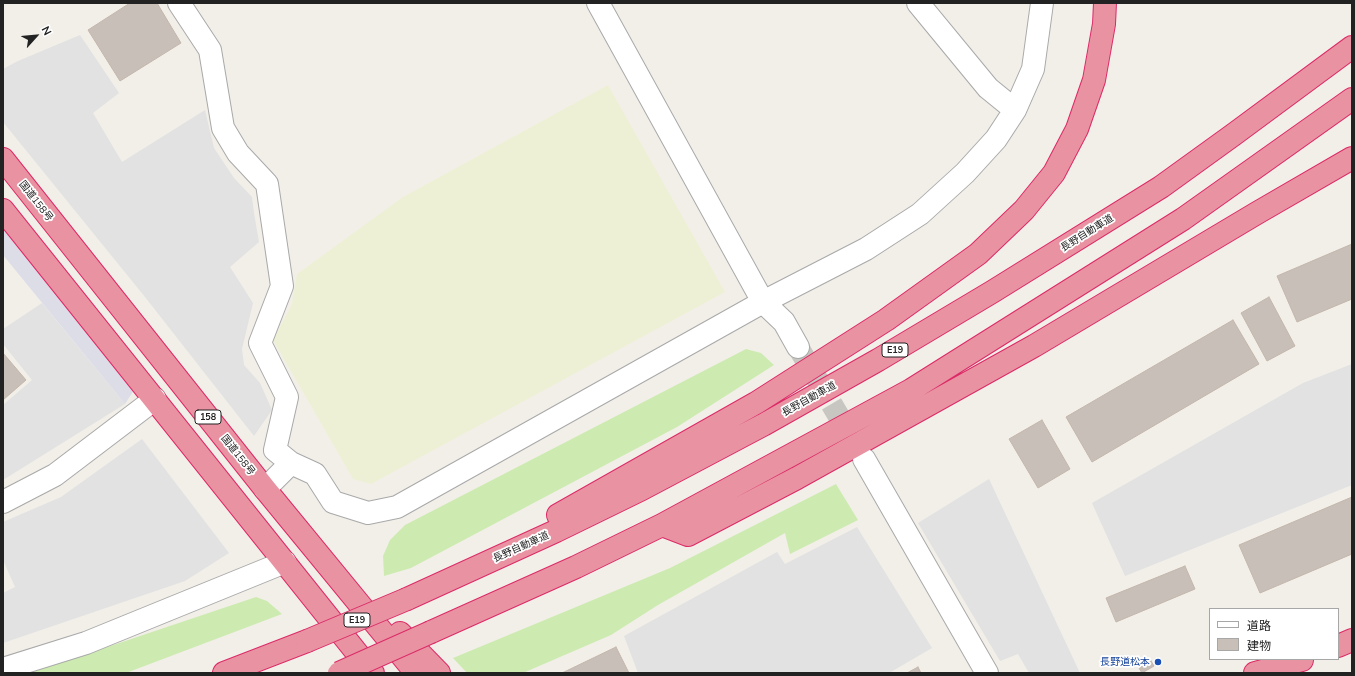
<!DOCTYPE html>
<html>
<head>
<meta charset="utf-8">
<style>
	body { margin:0 }
	#map { position:relative; width:1355px; height:676px; overflow:hidden; background:#f2efe9; font-family:Mulish,"Noto Sans JP",sans-serif }
	canvas { display:block }
	.frame { position:absolute; inset:0; border:4px solid #222; pointer-events:none }
	.legend { position:absolute; left:1209px; top:608px; width:130px; height:52px; box-sizing:border-box; background:#fff; border:1px solid #a7a7a7; margin:0; padding:5px 7px; list-style:none; font-size:12px; color:#222 }
	.legend li { display:flex; align-items:center; gap:8px; height:20px }
	.legend b { width:20px; border:1px solid #a7a7a7 }
	.north { position:absolute; left:16px; top:16px; width:40px; height:40px; -webkit-text-stroke:3px #fff; paint-order:stroke; rotate:63deg; font-size:11px; font-weight:700; line-height:16px; text-align:center; color:#222 }
	.north::after { content:''; display:block; margin:auto; width:14px; height:18px; background:#222; clip-path:polygon(50% 0,100% 100%,50% 72%,0 100%) }
</style>
</head>
<body>
<div id="map">
<canvas width="1355" height="676"></canvas>
<div class="frame"></div>
<ul class="legend">
<li><b style="height:5px;background:#fff"></b>道路</li>
<li><b style="height:11px;background:#c7bfb8"></b>建物</li>
</ul>
<div class="north">N</div>
</div>
<script>
const ctx = document.querySelector('canvas').getContext('2d');
ctx.lineJoin = 'round';
function fill(path, color) { ctx.fillStyle = color; ctx.fill(path, 'evenodd'); }
const shape = rows => new Path2D(rows.map(r => 'M' + r).join(''));
function trace(path, color, width, dash) { ctx.strokeStyle = color; ctx.lineWidth = width; ctx.lineCap = dash ? 'butt' : 'round'; ctx.setLineDash(dash || []); ctx.stroke(path); }
function label(font, color, halo, rows, align = 'center') {
  ctx.font = font + ' Mulish,"Noto Sans JP",sans-serif'; ctx.lineWidth = 3.5; ctx.setLineDash([]); ctx.textBaseline = 'middle'; ctx.strokeStyle = halo; ctx.fillStyle = color; for (const [text, x, y, turn = 0] of rows) {
    ctx.save(); ctx.translate(x, y); ctx.rotate((+turn || 0) * Math.PI / 180); ctx.textAlign = isNaN(turn) ? turn : align; if (halo) ctx.strokeText(text, 0, 0); ctx.fillText(text, 0, 0); ctx.restore();
  }
}
const farmland = shape([
	[608,85,725,292,371,484,353,479,273,340,292,304,297,274,403,197]
]);
const grass = shape([
	[746,349,761,353,774,365,677,427,411,568,384,576,383,556,390,540,405,525],
	[836,484,858,520,790,554,785,533,658,605,611,635,523,673,467,673,453,658,670,568],
	[256,597,267,601,282,614,126,673,30,673]
]);
const parking = shape([
	[80,35,119,93,93,113,122,162,205,110,214,148,234,178,252,197,254,213,259,242,230,267,253,303,242,349,244,365,260,383,272,410,254,436,145,297,3,122,3,69,18,61],
	[42,303,125,404,3,480,3,405,32,380,3,344,3,329],
	[1352,364,1352,485,1125,576,1092,503,1303,383],
	[142,439,229,553,185,581,3,643,3,593,15,587,3,560,3,522,61,497],
	[989,479,1080,673,1029,673,1018,654,1000,661,918,523],
	[857,527,932,648,889,673,638,673,624,636,777,552,785,564]
]);
const plaza = shape([
	[3,229,134,390,125,404,3,255]
]);
const building = shape([
	[130,3,157,3,181,43,120,81,88,30,130,3],
	[1352,244,1352,299,1297,322,1277,276,1352,244],
	[1269,297,1295,346,1267,361,1241,313,1269,297],
	[1233,320,1259,364,1092,462,1066,417,1233,320],
	[3,353,26,380,3,400,3,353],
	[1042,420,1070,469,1038,488,1009,439,1042,420],
	[1352,497,1352,554,1260,593,1239,545,1352,497],
	[1185,566,1195,589,1116,622,1106,598,1185,566],
	[616,647,629,673,562,673,616,647],
	[1151,661,1154,666,1142,673,1139,668,1151,661],
	[918,667,921,673,907,673,918,667]
]);
const streetTunnel = shape([
	[798,347,854,442]
]);
const street = shape([
	[179,3,210,50,223,128,238,153,267,184,282,286,260,343,287,397,275,450,291,463],
	[598,3,763,302,784,322,798,347],
	[918,3,988,88,1015,110],
	[864,459,987,673],
	[265,489,291,463,315,474,333,502,368,513,397,507,763,302,866,249,920,214,965,173,996,139,1015,110,1033,69,1042,3],
	[3,502,55,475,155,399],
	[3,669,86,643,285,562]
]);
const highway = shape([
	[3,159,265,489,416,673],
	[3,210,373,673],
	[558,515,756,403,886,320,978,254,1024,210,1054,173,1077,129,1094,80,1104,24,1105,3],
	[662,525,688,535,797,478,1034,346,1257,213,1352,158],
	[407,599,556,531,642,489,763,425,878,360,992,292,1161,187,1233,135,1352,47],
	[431,632,576,567,662,525,911,390,1183,219,1352,99],
	[400,633,439,673],
	[1338,646,1352,640],
	[224,673,307,641],
	[1255,673,1302,660]
]);
const highwayBridge = shape([
	[307,641,407,599],
	[339,673,431,632]
]);
const markers = [
	[1158,662,4,"#1a4fb4"]
];
const shields = [
	[895,350,26],
	[208,417,26],
	[357,620,26]
];
const shieldNames = [
	["E19",895,350],
	["158",208,417],
	["E19",357,620]
];
const streetNames = [
	["国道158号",36,201,52],
	["長野自動車道",1087,233,-32],
	["長野自動車道",809,399,-29],
	["国道158号",238,455,52],
	["長野自動車道",521,547,-24]
];
const transitNames = [
	["長野道松本",1150,662]
];
fill(farmland, '#eef0d5');
fill(grass, '#cdebb0');
fill(parking, '#e2e2e2');
fill(plaza, '#dddde8');
fill(building, '#c7bfb8');
trace(building, '#c4b6ab', 1);
trace(streetTunnel, '#c8c6c1', 22, [22, 11]);
trace(street, '#a9a9a9', 24);
trace(highway, '#dc2a67', 24);
trace(street, '#fff', 22);
trace(highway, '#e892a2', 22);
trace(highwayBridge, '#dc2a67', 24, []);
trace(highwayBridge, '#e892a2', 22);
for (const [x, y, r, color] of markers) { const dot = new Path2D(); dot.arc(x, y, r, 0, 2 * Math.PI); ctx.fillStyle = color; ctx.fill(dot); trace(dot, '#fff', 1.5); }
for (const [x, y, w] of shields) { const box = new Path2D(); box.roundRect(x - w / 2, y - 7, w, 14, 3); ctx.fillStyle = '#fff'; ctx.fill(box); trace(box, '#222', 1); }
label('bold 9px', '#222', null, shieldNames);
label('10px', '#222', '#fff', streetNames);
label('10px', '#164399', '#fff', transitNames, 'right');
</script>
</body>
</html>
